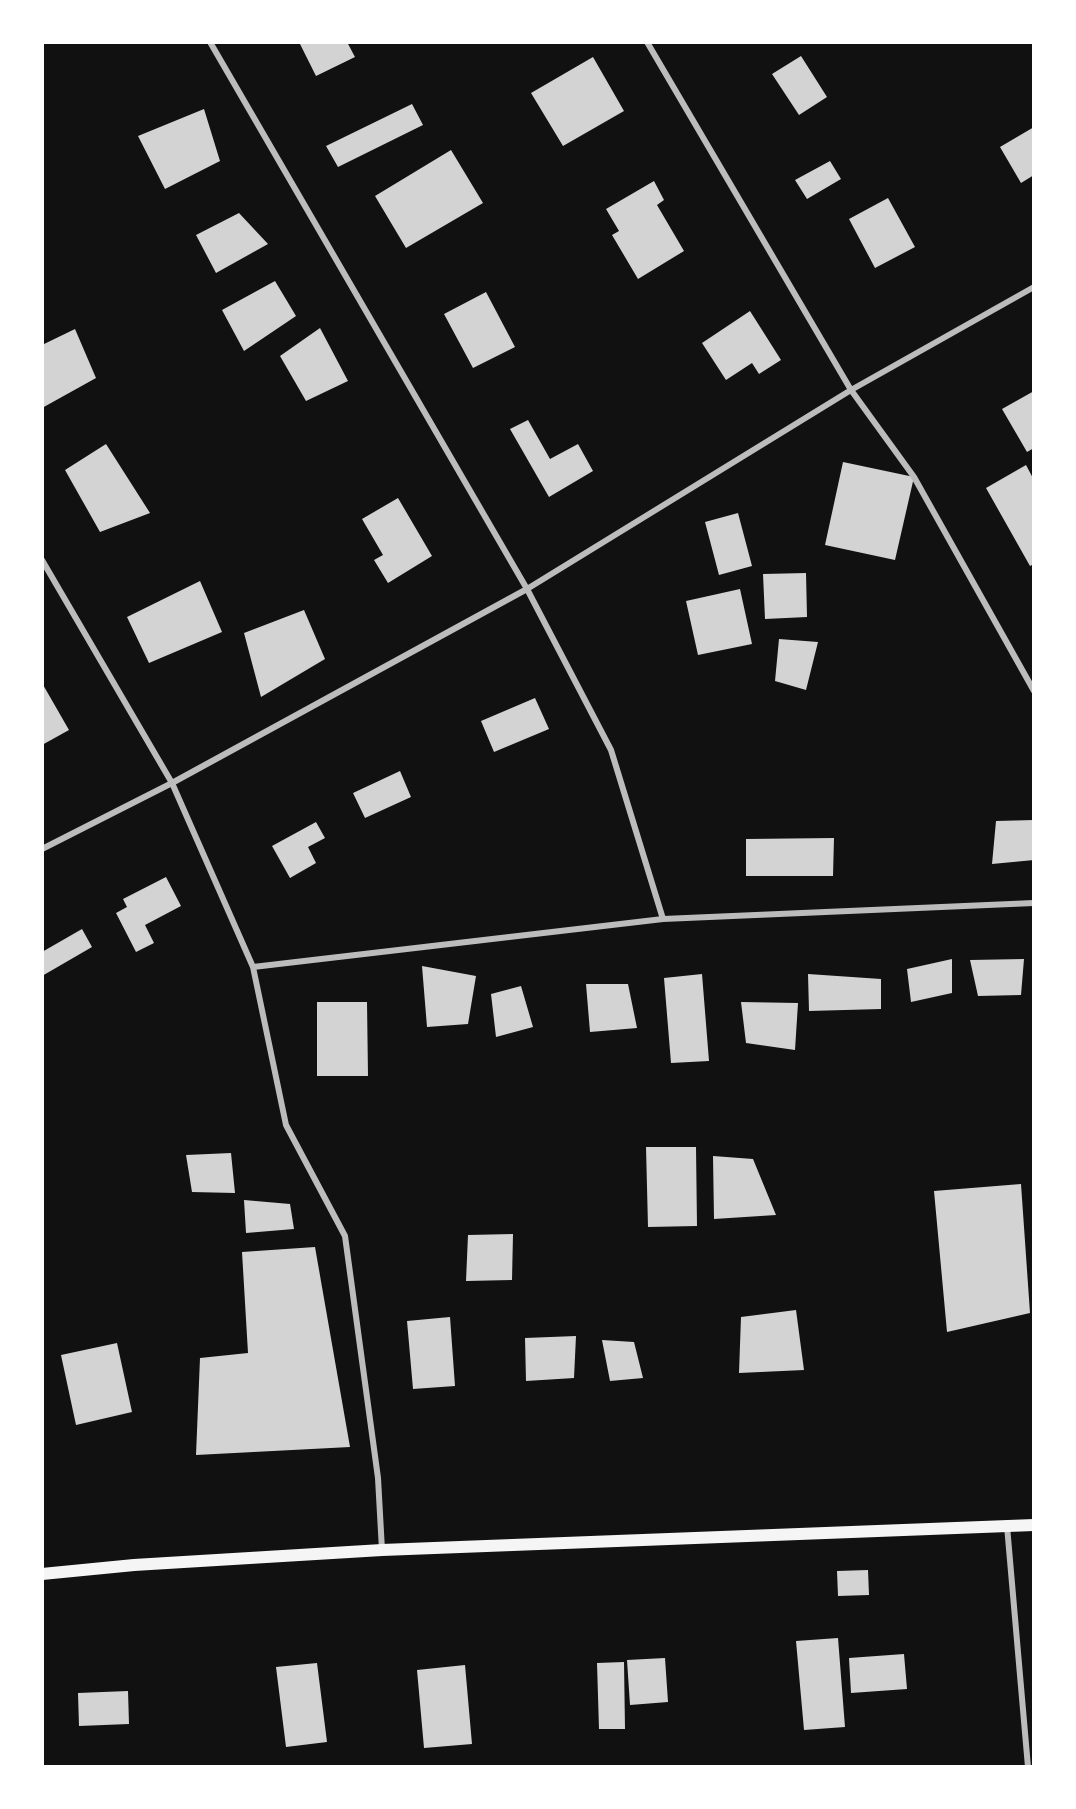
<!DOCTYPE html>
<html>
<head>
<meta charset="utf-8">
<style>
	body { margin:0 }
	#map { position:relative; width:1076px; height:1809px; overflow:hidden; background:#111; font-family:"Fira Sans",sans-serif }
	canvas { display:block }
	.frame { position:absolute; inset:0; border:44px solid #fff; pointer-events:none }
</style>
</head>
<body>
<div id="map">
<canvas width="1076" height="1809"></canvas>
<div class="frame"></div>
</div>
<script>
const ctx = document.querySelector('canvas').getContext('2d');
ctx.lineJoin = 'round';
function fill(path, color) { ctx.fillStyle = color; ctx.fill(path, 'evenodd'); }
const shape = rows => new Path2D(rows.map(r => 'M' + r).join(''));
function trace(path, color, width, dash) { ctx.strokeStyle = color; ctx.lineWidth = width; ctx.lineCap = dash ? 'butt' : 'round'; ctx.setLineDash(dash || []); ctx.stroke(path); }
const building = shape([
	[299,42,347,42,355,57,316,76],
	[801,56,827,97,799,115,772,74],
	[593,57,624,111,563,146,531,93],
	[412,104,423,125,338,167,326,146],
	[204,109,220,161,165,189,138,136],
	[1034,127,1034,175,1021,183,1000,147],
	[451,150,483,203,406,248,375,196],
	[830,161,841,179,807,199,795,180],
	[654,181,664,200,657,205,684,251,638,279,612,235,619,231,606,209],
	[888,198,915,247,875,268,849,219],
	[239,213,268,244,216,273,196,235],
	[275,281,296,316,244,351,222,310],
	[486,292,515,347,473,368,444,314],
	[750,311,781,360,759,374,752,363,726,380,702,343],
	[320,328,348,381,306,401,280,356],
	[75,329,96,378,42,408,42,345],
	[1034,391,1034,448,1027,452,1002,409],
	[528,420,550,459,578,444,593,471,549,497,510,429],
	[106,444,150,513,100,532,65,470],
	[843,462,914,477,895,560,825,545],
	[1026,465,1034,480,1034,564,1030,566,986,488],
	[398,498,432,556,388,583,374,560,383,555,362,519],
	[738,513,752,566,719,575,705,522],
	[806,573,807,617,765,619,763,574],
	[200,581,222,632,149,663,127,617],
	[740,589,752,644,698,655,686,601],
	[304,610,325,659,261,697,244,633],
	[779,639,818,642,806,690,775,681],
	[42,683,69,730,42,745],
	[535,698,549,729,494,752,481,721],
	[400,771,411,797,365,818,353,793],
	[1034,820,1034,860,992,864,996,821],
	[316,822,325,838,308,847,316,863,290,878,272,846],
	[834,838,833,876,746,876,746,839],
	[166,877,181,906,145,925,154,943,136,952,116,913,127,907,123,899],
	[82,929,92,947,42,976,42,952],
	[952,959,952,993,911,1002,907,969],
	[1024,959,1021,995,978,996,970,960],
	[422,966,476,976,468,1024,427,1027],
	[702,974,709,1061,671,1063,664,978],
	[808,974,881,979,881,1009,809,1011],
	[586,984,628,984,637,1028,590,1032],
	[521,986,533,1027,496,1037,491,994],
	[317,1002,367,1002,368,1076,317,1076],
	[741,1002,798,1003,795,1050,746,1043],
	[646,1147,696,1147,697,1226,648,1227],
	[231,1153,235,1193,192,1192,186,1155],
	[713,1156,753,1159,776,1215,714,1219],
	[1021,1184,1030,1313,947,1332,934,1191],
	[244,1200,290,1204,294,1229,246,1233],
	[513,1234,512,1280,466,1281,468,1235],
	[315,1247,350,1447,196,1455,200,1358,248,1353,242,1252],
	[796,1310,804,1370,739,1373,741,1317],
	[450,1317,455,1386,413,1389,407,1321],
	[576,1336,574,1378,526,1381,525,1338],
	[602,1340,634,1342,643,1378,610,1381],
	[117,1343,132,1412,76,1425,61,1355],
	[868,1570,869,1595,838,1596,837,1571],
	[838,1638,845,1727,804,1730,796,1641],
	[904,1654,907,1689,851,1693,849,1658],
	[665,1658,668,1702,630,1705,627,1660],
	[624,1662,625,1729,599,1729,597,1663],
	[317,1663,327,1742,286,1747,276,1667],
	[465,1665,472,1744,424,1748,417,1670],
	[128,1691,129,1724,79,1726,78,1693]
]);
const minor = shape([
	[210,42,527,589,611,750,663,919],
	[647,42,851,390,914,477,1034,691],
	[42,560,172,783,253,967,286,1125,345,1236,378,1478,382,1550],
	[42,849,172,783,527,589,851,390,1034,287],
	[253,967,663,919,1034,903],
	[1007,1526,1028,1767]
]);
const secondary = shape([
	[42,1574,134,1565,382,1550,1034,1525]
]);
fill(building, '#d3d3d3');
trace(minor, '#bcbcbc', 6);
trace(secondary, '#f5f5f5', 12);
</script>
</body>
</html>
